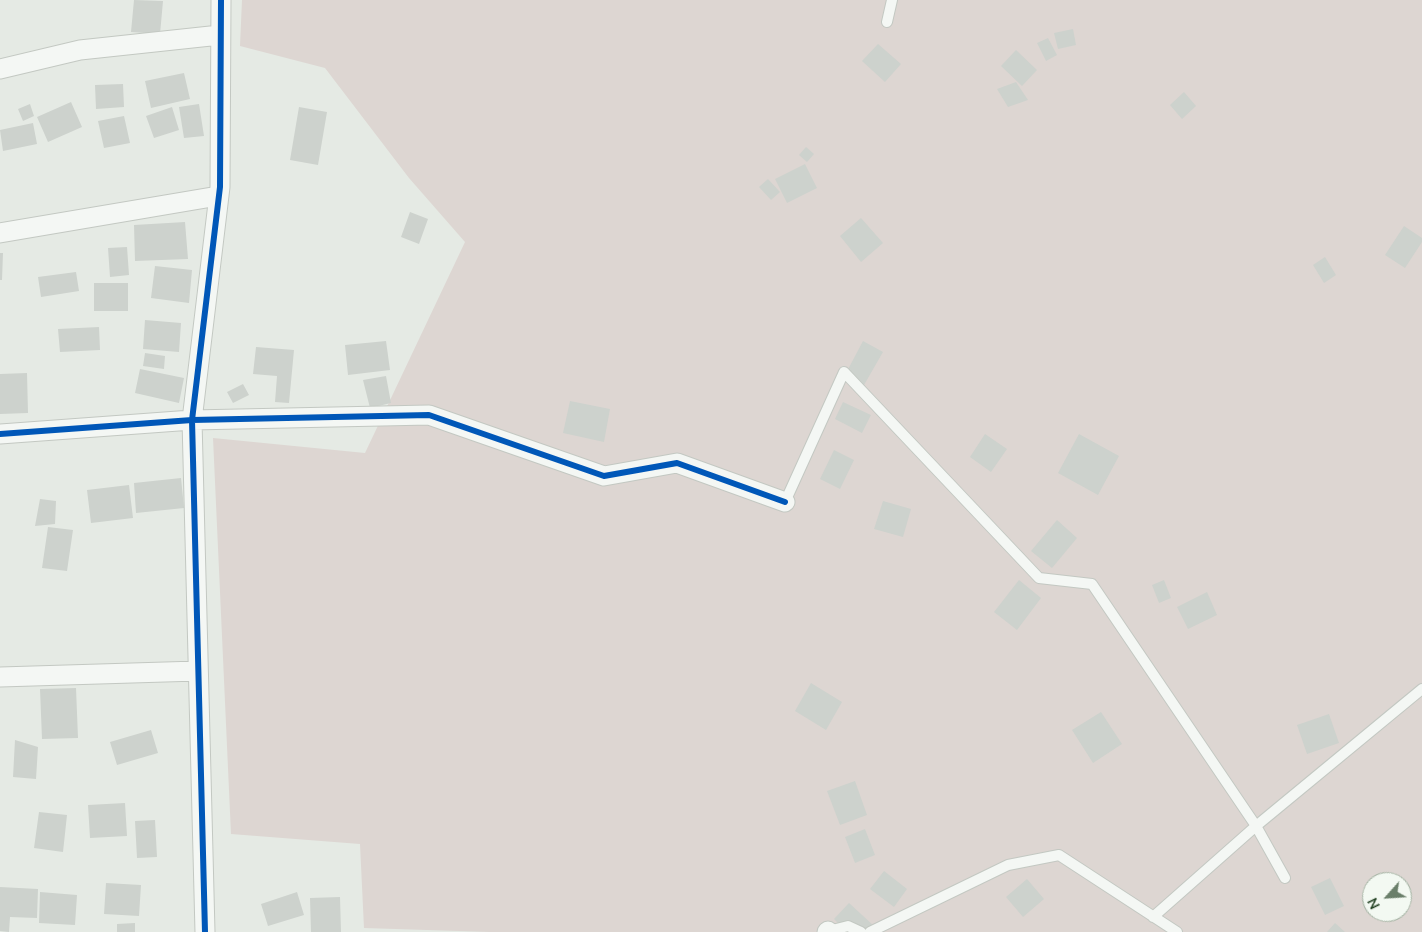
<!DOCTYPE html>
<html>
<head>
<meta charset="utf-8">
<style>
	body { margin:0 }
	#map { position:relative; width:1422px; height:932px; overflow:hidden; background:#e5eae4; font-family:"Nunito Sans",sans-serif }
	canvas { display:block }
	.north { position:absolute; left:1362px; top:872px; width:50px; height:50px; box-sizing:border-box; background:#f3f9f2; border:1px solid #a2b1a1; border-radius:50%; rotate:244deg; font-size:14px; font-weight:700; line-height:20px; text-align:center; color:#284628 }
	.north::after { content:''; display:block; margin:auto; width:18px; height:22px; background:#6a7f6a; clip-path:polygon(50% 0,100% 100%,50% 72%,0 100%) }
</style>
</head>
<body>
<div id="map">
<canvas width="1422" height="932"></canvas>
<div class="north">N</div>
</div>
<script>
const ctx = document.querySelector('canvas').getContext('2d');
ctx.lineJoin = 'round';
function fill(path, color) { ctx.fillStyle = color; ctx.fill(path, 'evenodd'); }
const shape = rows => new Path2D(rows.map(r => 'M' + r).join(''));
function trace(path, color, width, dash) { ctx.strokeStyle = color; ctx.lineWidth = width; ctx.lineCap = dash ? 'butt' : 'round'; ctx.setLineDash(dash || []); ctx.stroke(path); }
const green = shape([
	[242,0,1422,0,1422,932,490,932,364,928,360,844,231,834,213,438,365,453,465,242,409,178,325,68,240,46],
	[1372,882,1402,882,1402,912,1372,912]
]);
const building = shape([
	[134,0,163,1,160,34,131,32],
	[1073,29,1076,45,1058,49,1054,33],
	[1048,38,1057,55,1046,61,1037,43],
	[878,44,901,64,885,82,862,61],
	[1016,50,1037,70,1022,86,1001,66],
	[184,73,190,99,151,108,145,81],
	[1016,82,1028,100,1008,107,997,89],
	[123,84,124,107,96,109,95,85],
	[1184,92,1196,106,1182,119,1170,105],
	[71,102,82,127,48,142,37,117],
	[30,104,34,116,23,121,18,109],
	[199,104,204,136,184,138,179,107],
	[172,107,179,130,154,138,146,116],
	[299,107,327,112,318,165,290,160],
	[124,116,130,143,104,148,98,121],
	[33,123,37,144,3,151,0,130],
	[806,147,814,154,807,162,799,155],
	[805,164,817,188,787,203,775,179],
	[768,179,780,192,771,200,759,187],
	[410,212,428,219,419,244,401,237],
	[861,218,883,243,861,262,840,236],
	[185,222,188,259,135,261,134,225],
	[1404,226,1422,238,1422,242,1405,268,1385,255],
	[127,247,129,275,110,277,108,248],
	[0,253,3,253,2,280,0,280],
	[1325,257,1336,275,1324,283,1313,265],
	[155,266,192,270,189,303,151,298],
	[76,272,79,291,41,297,38,277],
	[94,283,128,283,128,311,94,311],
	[145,320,181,323,179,352,143,349],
	[99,327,100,350,60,352,58,329],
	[386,341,390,370,348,375,345,345],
	[863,341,883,352,864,385,845,375],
	[256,347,294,350,289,403,275,402,277,376,253,374],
	[145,353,165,356,164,369,143,366],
	[140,369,184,378,179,403,135,393],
	[27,373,28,413,0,414,0,374],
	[386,376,391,403,370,408,363,380],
	[243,384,249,395,233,403,227,392],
	[570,401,610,409,604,442,563,433],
	[843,402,871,415,862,433,835,419],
	[985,434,1007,449,991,472,970,457],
	[1079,434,1119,456,1098,495,1058,473],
	[834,450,854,460,840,489,820,479],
	[181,478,184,508,136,513,134,483],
	[129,485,133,518,91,523,87,490],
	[40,499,56,501,55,524,35,526],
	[883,501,911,509,903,537,874,529],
	[1057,520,1077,538,1052,568,1031,551],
	[48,527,73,530,67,571,42,568],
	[1019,580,1041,598,1017,630,994,612],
	[1164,580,1171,598,1159,603,1152,585],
	[1207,592,1217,615,1188,629,1177,607],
	[811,683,842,702,826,730,795,711],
	[76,688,78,738,42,739,40,689],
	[1101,712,1122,744,1093,763,1072,730],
	[1329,714,1339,743,1307,754,1297,725],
	[151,730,158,753,117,765,110,742],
	[15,740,38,747,36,779,13,777],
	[855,781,867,815,840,825,827,791],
	[125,803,127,836,90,838,88,805],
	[39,812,67,815,63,852,34,848],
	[155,820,157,857,137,858,135,821],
	[865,829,875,855,855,863,845,837],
	[884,871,907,889,894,907,870,889],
	[1330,878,1344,906,1325,915,1311,887],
	[1027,879,1044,899,1023,917,1006,897],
	[106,883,141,885,139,916,104,914],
	[0,887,38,889,37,918,10,917,9,932,0,931],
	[40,892,77,895,75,925,39,923],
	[297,892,304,915,268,926,261,904],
	[340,897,341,932,311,932,310,898],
	[849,903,874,926,868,932,847,932,834,919],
	[135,923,135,932,117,932,117,924],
	[1335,923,1345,932,1327,932]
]);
const service = shape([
	[887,22,892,0],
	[785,502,844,372,1039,578,1092,584,1256,826,1285,878],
	[1153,917,1256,826,1422,689],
	[828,931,848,926,861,932],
	[870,932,1008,865,1059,855,1177,932]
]);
const minor = shape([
	[0,69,80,50,220,35],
	[0,233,218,196],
	[0,434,192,420,429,415,604,476,677,463,785,502],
	[0,677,198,671],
	[205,932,192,420,220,187,221,0],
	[827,932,828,931]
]);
const cycleway = shape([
	[0,434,192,420,429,415,604,476,677,463,785,502],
	[205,932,192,420,220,187,221,0]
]);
fill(green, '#ddd6d2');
fill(building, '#cdd2cd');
trace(service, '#c3c8c2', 12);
trace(minor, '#c3c8c2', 21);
trace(service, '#f4f7f4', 10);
trace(minor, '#f4f7f4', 19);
trace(cycleway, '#0057b8', 6);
</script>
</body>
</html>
